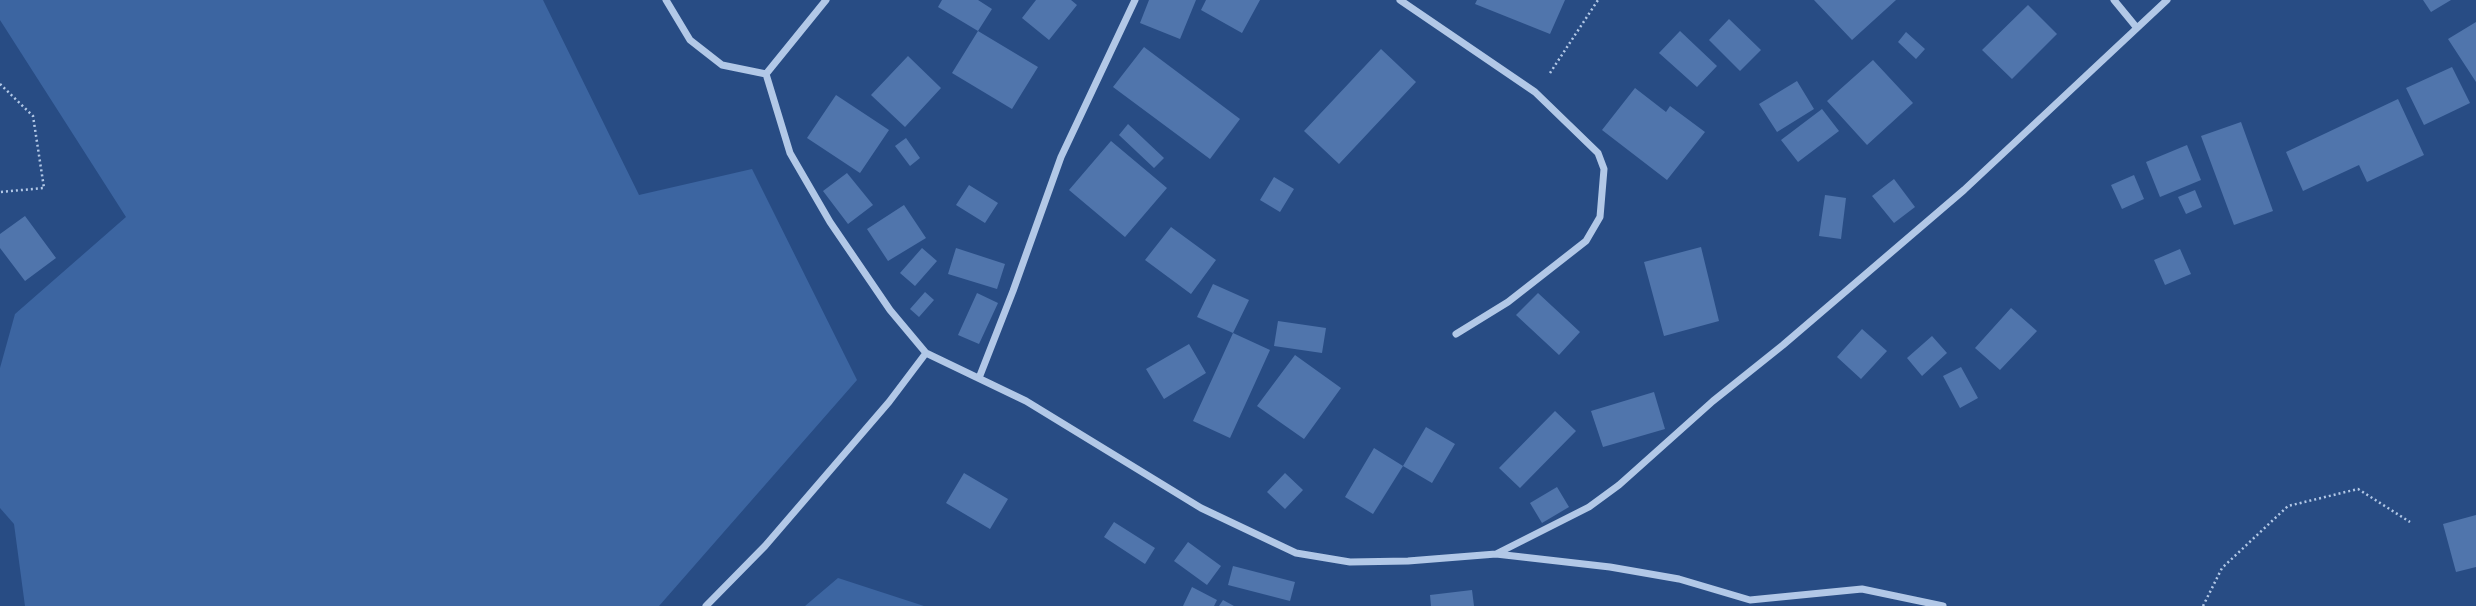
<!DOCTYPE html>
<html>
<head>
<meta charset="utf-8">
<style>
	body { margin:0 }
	canvas { display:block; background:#284c84 }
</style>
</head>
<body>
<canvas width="2476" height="606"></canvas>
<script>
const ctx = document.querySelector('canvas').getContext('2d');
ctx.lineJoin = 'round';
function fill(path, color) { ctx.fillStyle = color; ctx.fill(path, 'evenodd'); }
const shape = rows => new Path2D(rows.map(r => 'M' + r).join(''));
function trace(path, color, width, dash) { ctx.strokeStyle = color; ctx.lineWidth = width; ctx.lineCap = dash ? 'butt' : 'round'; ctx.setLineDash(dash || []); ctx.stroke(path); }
const green = shape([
	[0,0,543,0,639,195,752,169,857,380,659,606,25,606,14,524,0,508,0,368,15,314,126,217,0,20],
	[838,578,924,606,805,606]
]);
const building = shape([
	[942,0,978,0,992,9,978,31,938,7],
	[1036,0,1071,0,1077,5,1049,40,1022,18],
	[1149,0,1196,0,1180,39,1140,23],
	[1206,0,1260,0,1242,33,1201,10],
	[1477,0,1565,0,1550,34,1475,4],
	[1814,0,1896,0,1852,40],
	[2423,0,2451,0,2431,12],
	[2028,5,2057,34,2012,79,1982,50],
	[1729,19,1761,50,1740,71,1709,40],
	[2476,22,2476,82,2448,39],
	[978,31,1038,67,1012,109,952,73],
	[1680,31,1717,66,1697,87,1659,53],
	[1906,32,1925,49,1916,59,1898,42],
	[1144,47,1240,119,1210,159,1113,87],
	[1381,49,1416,82,1339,164,1304,131],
	[908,56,941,88,905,127,871,95],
	[1873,60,1913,103,1867,145,1827,101],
	[2452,67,2470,103,2424,125,2406,88],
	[1797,81,1814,109,1777,132,1759,104],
	[1635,88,1666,112,1670,106,1705,132,1667,180,1602,130],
	[836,95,889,130,860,173,807,138],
	[2398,99,2424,155,2367,182,2359,165,2303,191,2286,152],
	[1822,109,1839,131,1798,162,1781,140],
	[2241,122,2273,211,2234,225,2201,136],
	[1128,124,1164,158,1154,168,1119,135],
	[906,138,920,158,910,166,895,146],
	[1111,141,1167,188,1125,237,1069,190],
	[2187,145,2201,180,2160,197,2146,162],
	[847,173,873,205,848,224,823,191],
	[2134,175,2144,199,2122,209,2111,185],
	[1274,177,1294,189,1280,212,1260,200],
	[1894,179,1915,207,1894,223,1872,196],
	[969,185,998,203,985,223,956,205],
	[2195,190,2202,207,2186,214,2178,197],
	[1825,195,1846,198,1841,239,1819,236],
	[904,205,926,238,888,261,867,229],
	[25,216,56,258,25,281,0,248,0,234],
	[1171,227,1216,260,1191,294,1145,260],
	[1701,247,1719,321,1664,336,1644,262],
	[922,248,937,261,915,286,900,273],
	[956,248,1005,264,997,289,948,274],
	[2180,249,2191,274,2165,285,2154,260],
	[1213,284,1249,300,1233,333,1197,317],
	[925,292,934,300,919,317,910,309],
	[977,293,998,303,979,344,958,335],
	[1538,293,1580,332,1559,355,1516,315],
	[2011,308,2037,331,2000,370,1975,348],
	[1278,321,1326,328,1322,353,1274,346],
	[1862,329,1887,351,1861,379,1837,357],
	[1233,333,1270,350,1230,438,1193,421],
	[1932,336,1947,353,1922,376,1907,358],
	[1189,344,1206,373,1164,399,1146,369],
	[1295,355,1341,388,1304,439,1257,406],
	[1961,367,1978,398,1960,408,1943,376],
	[1654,392,1665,429,1603,447,1591,411],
	[1555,411,1576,431,1520,488,1499,468],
	[1426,427,1455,444,1432,483,1403,466],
	[1374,448,1403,466,1373,514,1345,497],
	[964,473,1008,499,990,529,946,503],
	[1285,473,1303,490,1285,509,1267,492],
	[1557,487,1569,507,1542,523,1530,503],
	[2476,515,2476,567,2456,572,2443,524],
	[1114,522,1155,548,1145,564,1104,537],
	[1188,542,1221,566,1207,585,1174,561],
	[1233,566,1295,582,1290,601,1228,585],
	[1192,587,1217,600,1214,606,1183,606],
	[1472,590,1474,606,1431,606,1430,595],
	[1223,600,1234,606,1219,606]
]);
const path = shape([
	[1550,73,1598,0],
	[0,84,33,116,44,188,0,192],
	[2203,606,2222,568,2288,506,2358,489,2410,522]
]);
const minor = shape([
	[666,0,690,40,722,65,766,74,790,153,830,222,890,310,926,353,1026,401,1201,508,1296,553,1350,562,1408,561,1496,554,1589,507,1619,485,1713,401,1783,345,1964,190,2167,0],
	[1400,0,1535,92,1598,153,1604,169,1600,217,1586,241,1508,302,1456,334],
	[2114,0,2137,28],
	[766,74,826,0],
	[979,378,1013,291,1061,157,1135,0],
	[1496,554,1610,567,1679,579,1750,600,1862,589,1943,606],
	[706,606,765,546,889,402,926,353]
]);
fill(green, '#3c65a1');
fill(building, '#5075ac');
trace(path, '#b2c8e7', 2.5, [2, 3]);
trace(minor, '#b2c8e7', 7);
</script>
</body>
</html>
